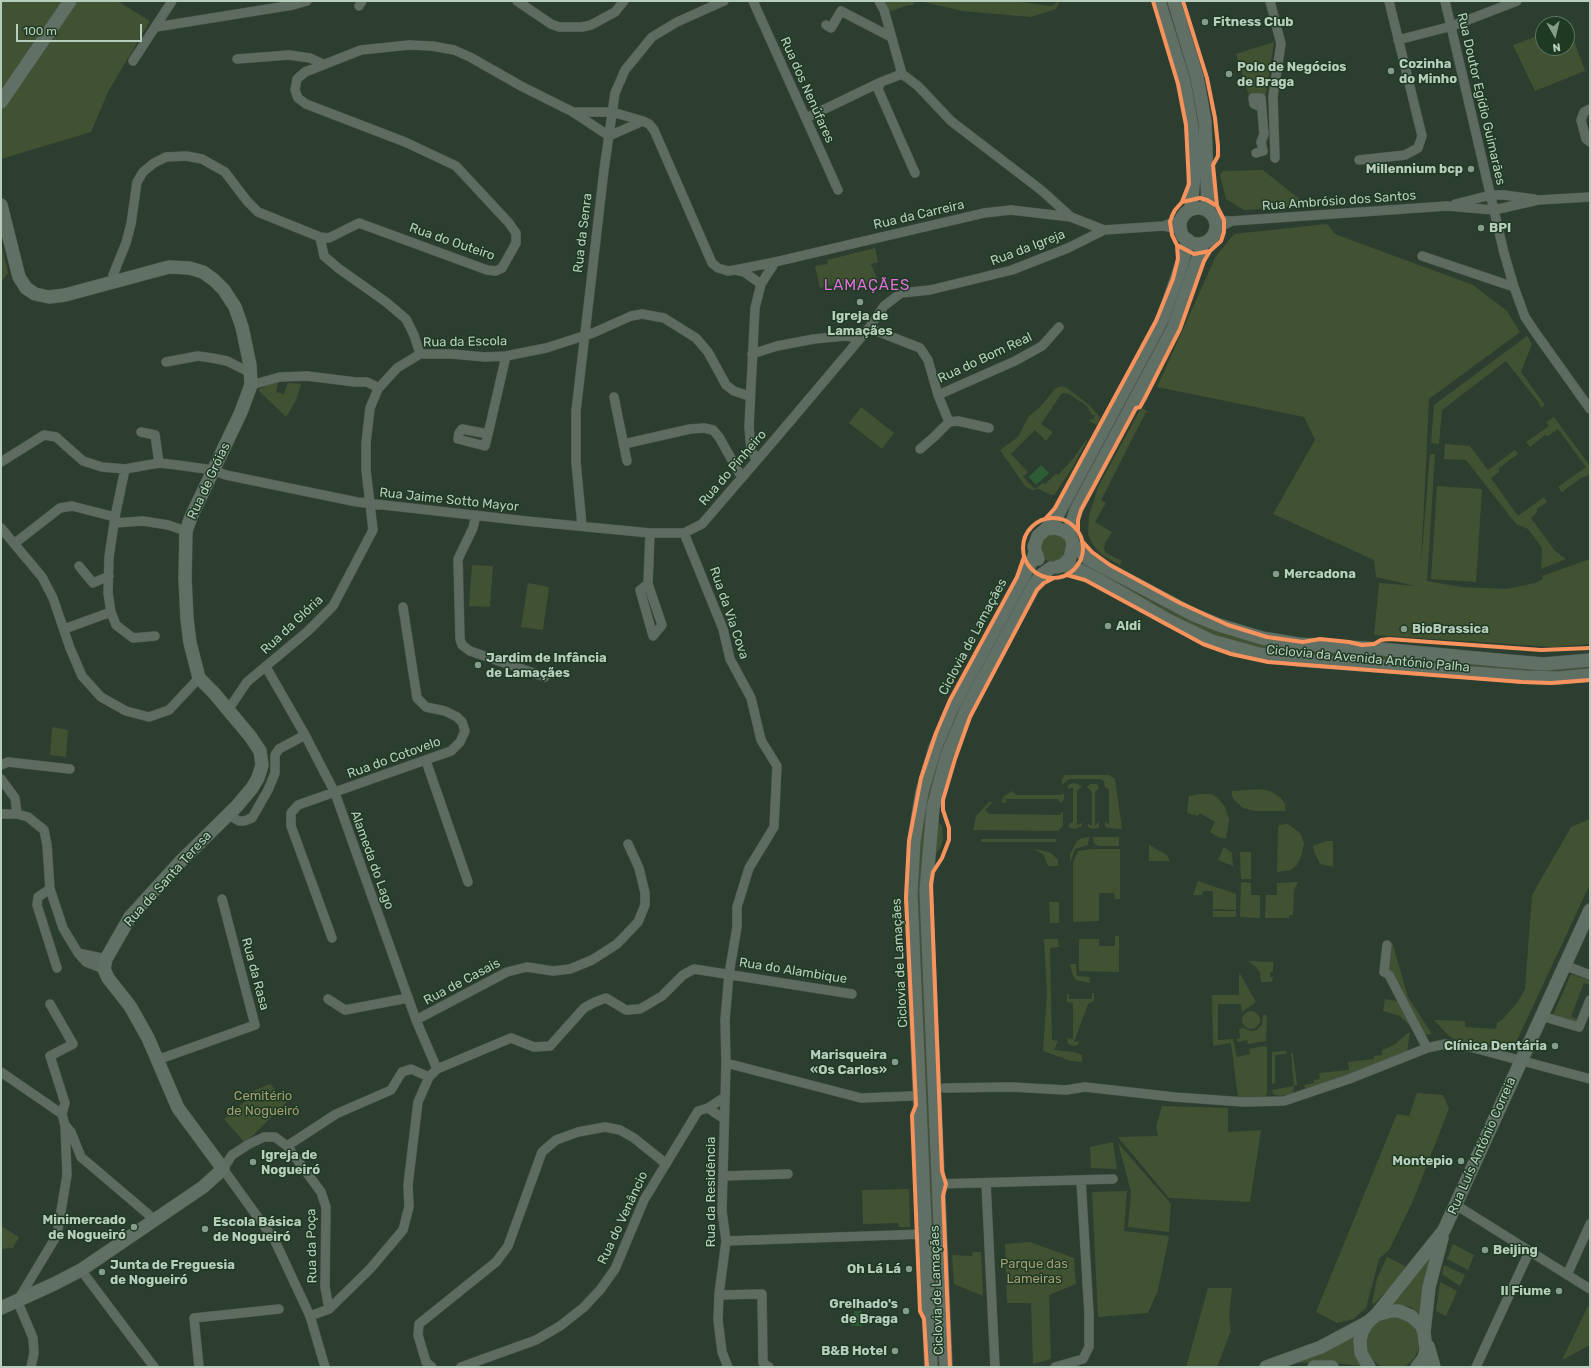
<!DOCTYPE html>
<html>
<head>
<meta charset="utf-8">
<style>
	body { margin:0 }
	#map { position:relative; width:1591px; height:1368px; overflow:hidden; background:#2c3e2f; font-family:Rubik,sans-serif }
	canvas { display:block }
	.frame { position:absolute; inset:0; border:2px solid #b7cebc; pointer-events:none }
	.north { position:absolute; left:1535px; top:16px; width:40px; height:40px; box-sizing:border-box; background:#1e3a23; border:1px solid #5b7560; border-radius:50%; rotate:172deg; font-size:11px; font-weight:700; line-height:16px; text-align:center; color:#b7cebc }
	.north::after { content:''; display:block; margin:auto; width:14px; height:18px; background:#869c8b; clip-path:polygon(50% 0,100% 100%,50% 72%,0 100%) }
	.scale { position:absolute; left:16px; top:24px; width:126px; height:18px; box-sizing:border-box; border:2px solid #b7cebc; border-top:0; padding-left:5px; font-size:12px; line-height:14px; white-space:nowrap; color:#b7cebc; -webkit-text-stroke:3px #1e3a23; paint-order:stroke }
</style>
</head>
<body>
<div id="map">
<canvas width="1591" height="1368"></canvas>
<div class="frame"></div>
<div class="north">N</div>
<div class="scale">100 m</div>
</div>
<script>
const ctx = document.querySelector('canvas').getContext('2d');
ctx.lineJoin = 'round';
function fill(path, color) { ctx.fillStyle = color; ctx.fill(path, 'evenodd'); }
const shape = rows => new Path2D(rows.map(r => 'M' + r).join(''));
function trace(path, color, width, dash) { ctx.strokeStyle = color; ctx.lineWidth = width; ctx.lineCap = dash ? 'butt' : 'round'; ctx.setLineDash(dash || []); ctx.stroke(path); }
function label(font, color, halo, rows, align = 'center') {
  ctx.font = font + ' Rubik,sans-serif'; ctx.lineWidth = 3; ctx.setLineDash([]); ctx.textBaseline = 'middle'; ctx.strokeStyle = halo; ctx.fillStyle = color; for (const [text, x, y, turn = 0] of rows) {
    ctx.save(); ctx.translate(x, y); ctx.rotate((+turn || 0) * Math.PI / 180); ctx.textAlign = isNaN(turn) ? turn : align; if (halo) ctx.strokeText(text, 0, 0); ctx.fillText(text, 0, 0); ctx.restore();
  }
}
const green = shape([
	[1,1,117,1,150,21,108,92,91,132,1,159],
	[884,1,917,1,914,2,914,5,908,5,889,12],
	[920,1,1012,1,1051,6,1060,1,1056,9,1031,17,962,11],
	[1568,24,1585,71,1535,91,1513,45,1543,34,1543,48,1567,48],
	[1274,42,1266,94,1249,96,1236,54],
	[1263,170,1308,206,1244,210,1226,199,1220,175,1223,171],
	[1327,224,1335,234,1473,285,1507,311,1520,332,1429,399,1421,566,1430,454,1435,454,1427,581,1461,587,1507,589,1535,583,1543,579,1542,576,1590,559,1590,644,1553,647,1374,635,1379,583,1416,586,1376,577,1374,560,1273,514,1315,440,1304,417,1157,387,1216,256,1234,234],
	[1,242,8,273,1,282],
	[875,248,878,262,871,264,878,281,834,290,829,268,832,285,820,288,815,266,828,264,827,260],
	[1527,336,1532,344,1521,372,1545,405,1541,408,1539,403,1506,361,1442,410,1439,444,1431,443,1434,405],
	[278,383,276,392,284,394,288,383,301,384,296,400,286,417,258,390,268,385],
	[1061,386,1067,388,1089,405,1100,417,1097,425,1089,421,1090,419,1093,420,1095,415,1092,415,1087,406,1069,394,1062,393,1041,424,1053,432,1049,437,1046,441,1035,430,1011,454,1028,472,1023,477,1035,489,1043,483,1045,484,1056,474,1058,475,1072,460,1086,440,1087,441,1071,470,1054,495,1051,495,1039,489,1033,490,1030,489,1025,486,1000,450,1018,437,1029,416,1041,406,1055,389],
	[861,407,894,433,882,449,849,423],
	[1141,408,1152,413,1146,412,1101,500,1106,503,1095,522,1112,532,1105,543,1104,549,1106,553,1122,561,1120,565,1102,555,1093,545,1088,534,1089,516,1098,487],
	[1554,417,1590,466,1590,475,1581,478,1562,492,1558,487,1586,467,1558,429,1548,436,1545,435,1530,447,1526,442,1549,426,1546,422],
	[1445,444,1470,446,1488,470,1515,450,1518,454,1499,468,1499,472,1491,478,1518,516,1544,497,1547,502,1537,509,1537,512,1531,518,1555,551,1566,559,1541,569,1542,548,1528,529,1516,524,1466,460,1444,459],
	[1437,486,1482,489,1476,582,1431,579],
	'1039 548a14 14 0 1 1 28 0a14 14 0 1 1-28 0Z',
	[472,565,493,566,490,607,469,606],
	[1094,568,1224,633,1590,664,1590,670,1560,674,1299,655,1249,647,1201,631,1092,572],
	[1027,578,1032,581,964,706,928,813,941,1362,935,1362,916,888,922,812,941,742],
	[528,583,549,587,543,630,521,627],
	[52,727,68,730,66,757,50,755],
	[1065,775,1109,775,1115,779,1122,829,1108,828,1105,826,1105,822,1109,824,1109,790,1105,787,1104,781,1100,779,1069,779,1062,785,1062,779],
	[1074,783,1082,786,1077,791,1077,825,1082,823,1082,826,1074,829,1069,827,1069,824,1073,822,1073,787,1069,789,1068,787,1068,785],
	[1090,784,1097,784,1099,788,1095,792,1095,826,1099,822,1099,827,1093,829,1088,827,1088,824,1092,826,1092,792,1087,787],
	[1261,789,1270,791,1281,798,1285,804,1286,811,1255,811,1243,808,1235,801,1232,796,1232,791],
	[1012,791,1016,795,1062,795,1061,791,1064,795,1064,799,1061,803,1058,799,1005,799,1007,803,1001,802,1004,796],
	[1200,794,1211,794,1218,798,1225,807,1229,820,1226,838,1220,838,1210,832,1215,822,1200,813,1198,816,1187,813,1189,796],
	[990,801,992,803,985,810,989,814,1060,815,1063,811,1063,826,1058,831,973,830,976,816],
	[1590,819,1590,884,1513,1049,1459,1042,1449,1036,1434,1020,1465,1021,1465,1027,1496,1029,1497,1023,1502,1020,1517,1003,1525,989,1532,895,1571,827],
	[937,821,942,826,943,840,940,849,932,856],
	[1288,824,1300,833,1304,843,1302,854,1297,865,1291,870,1277,872,1278,829,1279,825],
	[1089,837,1088,845,1075,849,1070,863,1070,854,1077,841,1082,838],
	[1093,837,1119,837,1119,846,1098,846,1094,843],
	[981,839,1056,839,1056,842,981,842],
	[1326,841,1333,841,1333,867,1320,864,1314,851,1313,846],
	[1149,845,1167,855,1170,861,1149,861],
	[1224,847,1232,853,1233,866,1218,860],
	[1033,849,1040,850,1051,853,1058,860,1058,866,1048,866,1043,854],
	[1091,849,1120,849,1120,899,1115,899,1114,893,1099,893,1099,921,1073,922,1073,863,1078,851],
	[1240,852,1251,852,1251,879,1241,879],
	[1198,881,1236,894,1236,910,1213,909,1213,891,1203,891,1202,895,1193,895],
	[1241,882,1251,883,1251,895,1260,895,1260,918,1240,917],
	[1298,882,1294,890,1293,915,1289,915,1289,918,1265,918,1266,895,1277,895,1277,883],
	[1049,902,1059,902,1059,923,1050,923],
	[1213,911,1236,911,1236,917,1213,917],
	[1115,936,1119,936,1119,972,1079,971,1079,939,1099,939,1099,946,1115,946],
	[1044,939,1058,939,1059,947,1050,948,1052,1040,1058,1041,1054,1050,1074,1052,1082,1055,1082,1062,1071,1061,1043,1051,1047,992],
	[1392,942,1408,997,1432,1034,1423,1035,1388,970,1390,943],
	[1248,961,1273,962,1273,972,1270,972,1270,977,1273,977,1272,982,1261,982,1260,973,1256,967],
	[1070,964,1076,964,1077,976,1089,977,1090,983,1076,980,1073,976],
	[1239,972,1256,1002,1242,1012,1241,1004,1218,1004,1218,1040,1233,1039,1237,1057,1250,1054,1249,1049,1264,1046,1267,1047,1267,1094,1264,1098,1238,1097,1231,1043,1213,1046,1212,995,1239,995],
	[1571,974,1590,981,1590,985,1584,983,1571,1016,1577,1019,1575,1022,1553,1015],
	[1092,993,1094,993,1094,1001,1088,1004,1074,1042,1079,1041,1078,1045,1073,1046,1068,1044,1067,1038,1073,1039,1073,1003,1067,1002,1067,994,1069,994,1069,999,1092,999],
	[1385,999,1402,1002,1412,1020,1411,1027,1400,1016,1383,1011],
	'1242 1020a9 9 0 1 1 18 0a9 9 0 1 1-18 0Z',
	[1265,1014,1267,1017,1266,1041,1248,1044,1247,1040,1237,1042,1237,1039,1240,1038,1239,1029,1243,1028,1251,1031,1257,1030,1262,1025,1263,1016],
	[1408,1033,1410,1033,1407,1051,1310,1089,1305,1088,1304,1085,1314,1083,1314,1080,1320,1079,1319,1073,1349,1070,1348,1062,1374,1059,1374,1056,1382,1055,1382,1050,1394,1045],
	[1286,1051,1286,1054,1275,1055,1275,1083,1272,1084,1272,1052],
	[1291,1053,1293,1053,1297,1085,1294,1086,1293,1094,1278,1096,1273,1094,1272,1090,1294,1086],
	[270,1084,287,1102,245,1143,224,1119,247,1100,243,1095],
	[1417,1093,1443,1095,1449,1109,1412,1203,1389,1250,1379,1259,1366,1308,1353,1319,1337,1323,1316,1312,1397,1114,1409,1116],
	[1162,1106,1228,1108,1228,1132,1261,1130,1250,1202,1169,1198,1118,1137,1158,1136,1156,1126],
	[1113,1142,1117,1169,1091,1168,1090,1147],
	[1118,1143,1171,1204,1169,1232,1128,1227,1131,1192],
	[909,1189,910,1227,899,1227,898,1223,863,1224,862,1190],
	[1127,1191,1124,1231,1169,1236,1158,1290,1148,1313,1098,1317,1092,1192],
	[1,1226,19,1237,13,1248,1,1249],
	[1439,1241,1423,1316,1411,1307,1389,1303],
	[1030,1242,1074,1258,1076,1284,1049,1295,1051,1359,1033,1364,1031,1303,1007,1303,1005,1244],
	[1453,1244,1474,1255,1468,1270,1447,1259],
	[973,1252,981,1252,983,1296,954,1284,952,1255,972,1256],
	[1387,1257,1409,1268,1374,1304,1372,1303,1377,1279],
	[1444,1265,1465,1275,1460,1286,1442,1274],
	[1440,1282,1457,1291,1446,1316,1436,1311],
	[1208,1288,1232,1288,1229,1316,1231,1331,1217,1367,1186,1367],
	[1588,1306,1590,1307,1590,1345,1562,1360],
	'1367 1343a26 26 0 1 1 52 0a26 26 0 1 1-52 0Z',
	[1357,1330,1364,1366,1323,1362,1289,1363]
]);
const water = shape([
	[1041,465,1049,473,1036,485,1029,477],
	[854,1311,862,1311,863,1326,852,1326,851,1322,855,1322]
]);
const street = shape([
	[517,1,551,24,559,27,582,27,591,25,615,12,624,1],
	[753,1,838,190],
	[879,1,884,10,902,74,918,86,951,121,1041,190,1071,217,1104,230],
	[1270,1,1281,44,1273,96,1275,158],
	[1445,1,1504,253,1514,287,1525,317,1535,332,1590,409],
	[359,6,362,1],
	[826,25,831,28,841,11,891,37],
	[156,27,293,5,307,1],
	[1398,40,1452,26,1517,1],
	[237,59,289,55,310,58,323,64],
	[133,61,172,1],
	[902,74,881,82,878,89,915,173],
	[1590,109,1584,112,1581,120,1586,139,1590,142],
	[573,112,612,112,643,121,649,124,654,130,712,263,718,268,728,271,735,270,775,262],
	[806,118,881,82],
	[1256,153,1263,151,1261,142,1264,134,1263,123,1261,98,1253,98,1254,104,1261,107],
	[1359,160,1405,155,1418,148,1422,136,1389,1],
	[1455,204,1491,195,1504,195,1534,199],
	[1215,220,1232,221,1447,206,1494,210,1538,200,1590,197],
	[1163,226,1180,229],
	[1216,229,1232,221],
	[320,237,324,256,338,268,386,302,406,319,414,335,420,354],
	[1422,256,1514,287],
	[735,270,744,272,761,284],
	[114,282,113,275,126,243,131,224,137,182,143,172,154,163,166,157,186,156,202,159,225,172,247,201,258,212,320,237,329,238,359,223,487,270,496,271,502,268,516,243,516,233,509,223,456,166,405,142,306,104,298,98,295,90,297,79,305,72,361,50,409,45,432,46,454,50,470,57,521,86,573,112,609,136,643,121],
	[869,328,920,348,928,360,938,395,949,422,934,437,920,449],
	[752,354,777,346,814,339,845,336,860,338],
	[166,362,198,356,212,358,227,361,251,373],
	[251,385,280,377,307,376,355,382,367,382,379,388],
	[938,395,1015,361,1042,346,1059,327],
	[614,397,627,461],
	[949,422,958,421,989,428],
	[141,432,155,435,159,463],
	[488,434,485,446,458,439,459,433,462,429,488,434,506,356],
	[624,444,690,429,704,428,713,430,719,437,742,478],
	[756,460,751,449,749,427,755,308,761,284,775,262,984,213,1011,210,1071,217],
	[1,462,44,435,56,437,83,461,102,467,125,469,159,463,177,465,213,470,226,475,357,502,526,521,650,533,684,533,702,524,776,438,869,328,884,306,901,293,930,290,1012,270,1068,248,1104,230,1163,226,1181,220],
	[125,469,115,517,109,557,108,593,111,612,116,625,133,638,155,636],
	[476,515,473,528,458,559,460,639,462,645,470,651,545,677],
	[114,523,143,521,168,525,186,531],
	[582,526,576,462,576,411,604,170,615,93,625,70,652,37,677,22,724,1],
	[1,528,42,577,53,598,70,648,82,676,101,697,126,711,149,717,169,710,199,678],
	[684,533,723,629,730,659,751,698,761,740,777,766,774,827,749,868,737,907,737,927,729,974,725,1020,726,1063,722,1211,726,1241,719,1294,718,1320,722,1352,728,1367],
	[15,543,60,508,72,506,115,517],
	[79,566,93,583,109,576],
	[648,584,640,590,653,636,662,625,648,584,650,533],
	[64,629,111,612],
	[266,667,305,735,335,793,416,1020,437,1069],
	[228,710,247,682,308,631,333,606,373,530,366,470,366,443,370,408,378,389,397,368,420,354,452,354,485,357,506,356,546,348,593,333,631,316,642,314,664,318,696,338,708,352,726,385,734,391,749,396],
	[426,761,468,882],
	[1,765,8,762,70,769],
	[1,779,15,798,17,814],
	[1,814,17,814,28,817,44,830,47,845,50,889,63,928,78,953,86,962,104,969],
	[229,815,239,821,244,821,252,818,268,790,275,773,275,755,279,749,305,735],
	[50,889,38,897,37,905,57,968],
	[332,938,291,826,291,813,298,805,451,751,460,742,465,731,462,722,457,717,445,711,426,707,417,698,403,607],
	[1387,945,1384,972,1389,975,1427,1048],
	[78,953,106,959],
	[1564,965,1590,975],
	[328,999,345,1010,408,998],
	[50,1004,73,1044,50,1056,65,1103,62,1114],
	[1541,1016,1579,1027,1590,1000],
	[416,1020,507,972,527,967,553,971,570,969,592,960,617,944,638,922,645,905,645,893,639,868,628,844],
	[157,1060,255,1025,222,899],
	[726,1063,861,1098,912,1096],
	[1,1072,62,1114,65,1125,67,1175,57,1235,18,1300],
	[944,1088,1011,1087,1066,1090,1085,1087,1174,1097,1244,1102,1284,1101,1349,1079,1427,1048,1445,1044,1470,1047,1590,1079],
	[708,1108,724,1119],
	[65,1125,71,1132,81,1157,155,1220],
	[287,1146,321,1192,326,1207,325,1287,329,1309],
	[723,1176,788,1174],
	[986,1183,995,1367],
	[938,1184,1113,1179],
	[1456,1205,1590,1289],
	[726,1241,925,1234],
	[81,1270,154,1367],
	[1567,1275,1590,1224],
	[720,1295,762,1294,763,1363,769,1367],
	[17,1300,33,1338,34,1353,31,1367],
	[310,1316,329,1309,370,1269,403,1230,409,1207,408,1185,418,1102,429,1077,437,1069,511,1038,534,1047,550,1046,584,1008,595,1002,606,998,626,1010,640,1009,662,996,683,975,694,969,852,994],
	[199,1367,194,1318,279,1309],
	[325,1367,310,1316,275,1241,223,1169,232,1155,249,1144,264,1137,275,1137,287,1146,336,1114,391,1090,402,1072,411,1069,429,1077],
	[432,1367,426,1362,418,1335,419,1324,496,1262,508,1246,542,1152,556,1140,578,1132,605,1127,620,1130,634,1138,665,1163],
	[461,1367,536,1340,560,1326,583,1308,600,1290,615,1269,644,1200,698,1111,708,1108,725,1097],
	[1055,1367,1083,1359,1089,1347,1089,1314,1081,1180],
	[1476,1367,1529,1252]
]);
const secondary = shape([
	[1159,1,1184,82,1191,122,1195,163,1191,209],
	[1174,1,1197,77,1205,121,1208,211],
	[1,102,70,1],
	[1,205,19,277,26,288,35,294,49,297,65,295,169,267,189,268,203,272,214,280,224,290,235,307,242,327,250,365,251,385,241,412,191,517,186,531,185,578,187,619,190,643,199,678,214,693,250,736,260,751,262,765,258,778,252,788,237,806,180,862,130,917,106,959,104,969,108,978,130,1006,148,1038,178,1108,223,1169,203,1187,81,1270,54,1284,1,1308],
	'1180 226a18 18 0 1 1 36 0a18 18 0 1 1-36 0Z',
	[1046,529,1056,528,1065,531,1071,537,1073,544,1070,558,1063,565,1057,567],
	[1068,534,1076,510,1174,327,1203,243],
	[1073,544,1088,559,1194,615,1219,625,1262,638,1298,644,1380,649,1508,661,1544,664,1590,660],
	[1038,559,1034,547,1038,536,1046,529,1057,516,1163,318,1181,266,1188,240],
	[1063,565,1075,568,1099,580,1168,620,1212,641,1259,654,1299,660,1526,677,1558,678,1590,675],
	[1376,1315,1444,1230,1590,910],
	[1424,1332,1429,1287,1442,1238],
	[1428,1346,1434,1367],
	[931,1367,911,894,914,840,922,792,935,748,952,708,1033,559,1035,552],
	[946,1367,926,891,933,808,947,755,967,708,1034,585,1041,575,1051,568],
	[1266,1367,1321,1347,1368,1322],
	[1314,1367,1332,1367],
	[1369,1367,1361,1353,1360,1341,1362,1332,1368,1322,1376,1315,1391,1311,1399,1311,1411,1316,1421,1325,1424,1332,1426,1350,1424,1358,1417,1367]
]);
const cycleway = shape([
	[1153,1,1178,84,1186,125,1189,184,1182,202,1175,210,1172,216,1170,222,1172,235,1177,245,1190,252,1194,254,1210,251],
	[1183,1,1207,78,1215,118,1218,146,1218,156,1213,165,1217,206],
	'1023 548a30 30 0 1 1 60 0a30 30 0 1 1-60 0Z',
	[1046,518,1055,508,1156,321,1173,279,1178,259,1177,245],
	[1078,530,1078,520,1081,510,1136,408,1140,407,1145,398,1180,329,1204,261,1210,251,1221,241,1224,232,1224,220,1217,206,1207,200,1200,198,1182,202],
	[1082,541,1092,552,1110,565,1180,603,1228,625,1267,637,1303,642,1320,639,1349,642,1362,645,1374,644,1381,640,1389,639,1541,650,1590,648],
	[1067,575,1085,580,1203,644,1231,654,1268,662,1522,682,1551,683,1590,680],
	[927,1367,924,1319,920,1311,912,1115,916,1105,906,898,909,841,921,778,936,733,950,700,1017,577,1024,557],
	[950,1367,943,1196,946,1184,942,1171,931,884,933,872,942,858,949,840,949,828,943,810,943,800,955,759,970,717,1037,590,1044,583,1054,578]
]);
const markers = [
	[1205,22,4,"#869c8b"],
	[1391,71,4,"#869c8b"],
	[1229,74,4,"#869c8b"],
	[1471,169,4,"#869c8b"],
	[1481,228,4,"#869c8b"],
	[860,302,4,"#869c8b"],
	[1276,574,4,"#869c8b"],
	[1108,626,4,"#869c8b"],
	[1404,629,4,"#869c8b"],
	[478,665,4,"#869c8b"],
	[1555,1046,4,"#869c8b"],
	[895,1062,4,"#869c8b"],
	[1461,1161,4,"#869c8b"],
	[253,1162,4,"#869c8b"],
	[134,1227,4,"#869c8b"],
	[205,1229,4,"#869c8b"],
	[1485,1250,4,"#869c8b"],
	[909,1269,4,"#869c8b"],
	[102,1272,4,"#869c8b"],
	[1559,1291,4,"#869c8b"],
	[906,1311,4,"#869c8b"],
	[895,1351,4,"#869c8b"]
];
const poiNames = [
	["Fitness Club",1213,22],
	["Cozinha",1399,64],
	["do Minho",1399,79],
	["Polo de Negócios",1237,67],
	["de Braga",1237,82],
	["Millennium bcp",1463,169,"right"],
	["BPI",1489,228],
	["Igreja de",860,316,"center"],
	["Lamaçães",860,331,"center"],
	["Mercadona",1284,574],
	["Aldi",1116,626],
	["BioBrassica",1412,629],
	["Jardim de Infância",486,658],
	["de Lamaçães",486,673],
	["Clínica Dentária",1547,1046,"right"],
	["Marisqueira",887,1055,"right"],
	["«Os Carlos»",887,1070,"right"],
	["Igreja de",261,1155],
	["Nogueiró",261,1170],
	["Montepio",1453,1161,"right"],
	["Minimercado",126,1220,"right"],
	["de Nogueiró",126,1235,"right"],
	["Escola Básica",213,1222],
	["de Nogueiró",213,1237],
	["Beijing",1493,1250],
	["Junta de Freguesia",110,1265],
	["de Nogueiró",110,1280],
	["Oh Lá Lá",901,1269,"right"],
	["Il Fiume",1551,1291,"right"],
	["Grelhado's",898,1304,"right"],
	["de Braga",898,1319,"right"],
	["B&B Hotel",887,1351,"right"]
];
const streetNames = [
	["Rua dos Nenúfares",807,90,66],
	["Rua Doutor Egídio Guimarães",1481,99,77],
	["Rua Ambrósio dos Santos",1339,201,-4],
	["Rua da Carreira",919,215,-13],
	["Rua da Senra",583,233,-83],
	["Rua do Outeiro",452,242,19],
	["Rua da Igreja",1028,248,-21],
	["Rua da Escola",465,342,-1],
	["Rua do Bom Real",985,358,-25],
	["Rua do Pinheiro",733,468,-49],
	["Rua de Gróias",209,481,-65],
	["Rua Jaime Sotto Mayor",449,500,6],
	["Rua da Via Cova",729,613,71],
	["Rua da Glória",292,625,-43],
	["Ciclovia de Lamaçães",973,637,-62],
	["Ciclovia da Avenida António Palha",1368,659,5],
	["Rua do Cotovelo",394,758,-20],
	["Alameda do Lago",372,860,70],
	["Rua de Santa Teresa",168,879,-48],
	["Ciclovia de Lamaçães",900,963,-93],
	["Rua do Alambique",793,971,9],
	["Rua da Rasa",255,974,75],
	["Rua de Casais",462,982,-28],
	["Rua Luís António Correia",1482,1146,-66],
	["Rua da Residência",711,1192,-90],
	["Rua do Venâncio",623,1218,-65],
	["Rua da Poça",312,1246,-91],
	["Ciclovia de Lamaçães",937,1290,-92]
];
const parkNames = [
	["Cemitério",263,1096],
	["de Nogueiró",263,1111],
	["Parque das",1034,1264],
	["Lameiras",1034,1279]
];
const quarterNames = [
	["LAMAÇÃES",867,286]
];
fill(green, '#415232');
fill(water, '#2d5d35');
trace(street, '#4b584d', 10);
trace(secondary, '#4b584d', 14);
trace(street, '#5d6b60', 9);
trace(secondary, '#617064', 13);
trace(cycleway, '#f8935d', 4);
for (const [x, y, r, color] of markers) { const dot = new Path2D(); dot.arc(x, y, r, 0, 2 * Math.PI); ctx.fillStyle = color; ctx.fill(dot); trace(dot, '#1e3a23', 1.5); }
label('bold 13px', '#b7cebc', '#1e3a23', poiNames, 'left');
label('13px', '#b7cebc', '#1e3a23', streetNames);
label('13px', '#a59d73', '#1e3a23', parkNames);
ctx.letterSpacing = '1px';
label('15px', '#e271de', '#1e3a23', quarterNames);
ctx.letterSpacing = '0px';
</script>
</body>
</html>
